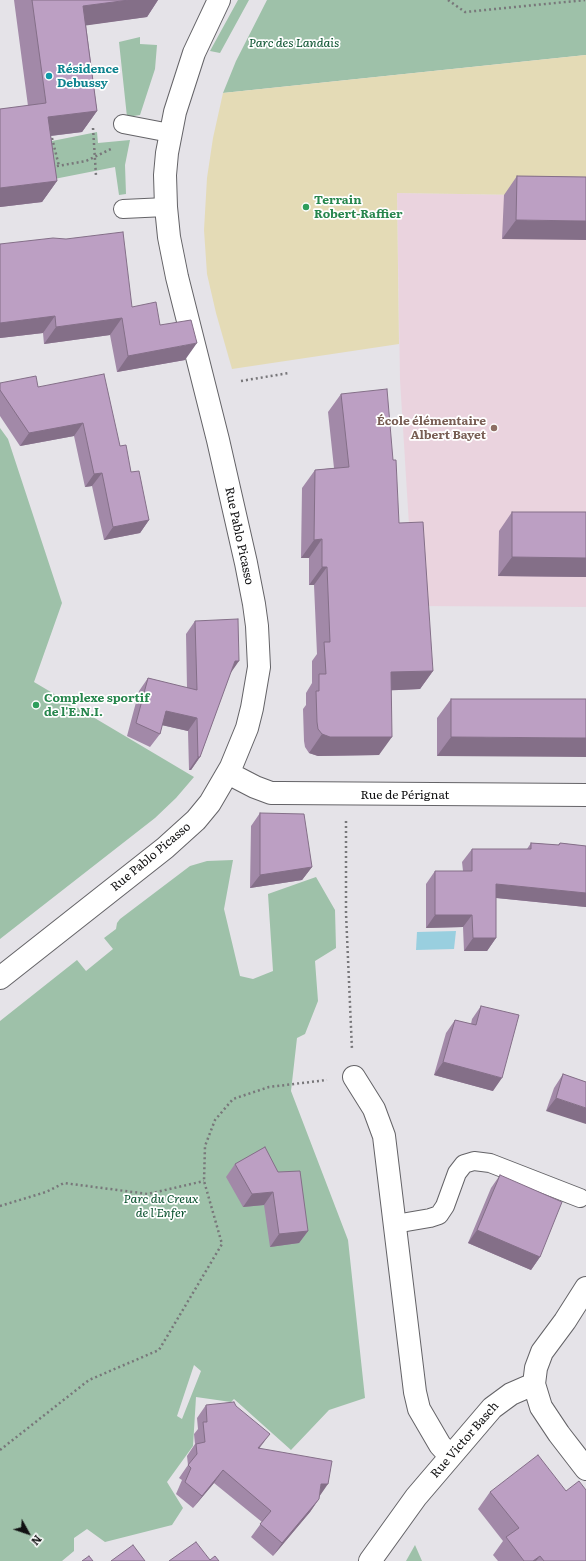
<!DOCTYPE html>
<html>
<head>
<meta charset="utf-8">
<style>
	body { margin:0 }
	#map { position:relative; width:586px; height:1561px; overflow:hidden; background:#e5e3e8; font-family:Literata,serif }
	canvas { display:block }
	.north { position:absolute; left:8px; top:1513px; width:40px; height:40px; -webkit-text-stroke:3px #fff; paint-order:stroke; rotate:130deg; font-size:11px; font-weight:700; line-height:16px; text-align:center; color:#111112 }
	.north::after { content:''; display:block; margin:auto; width:14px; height:18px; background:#111112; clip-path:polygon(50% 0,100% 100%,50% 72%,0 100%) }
</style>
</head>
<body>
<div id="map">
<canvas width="586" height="1561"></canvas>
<div class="north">N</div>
</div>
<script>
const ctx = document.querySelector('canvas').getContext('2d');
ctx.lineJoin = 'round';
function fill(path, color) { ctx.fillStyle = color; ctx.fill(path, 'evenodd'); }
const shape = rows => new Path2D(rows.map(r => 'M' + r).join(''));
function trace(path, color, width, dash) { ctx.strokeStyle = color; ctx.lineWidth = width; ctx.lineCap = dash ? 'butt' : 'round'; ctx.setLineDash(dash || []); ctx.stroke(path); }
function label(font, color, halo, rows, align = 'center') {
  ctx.font = font + ' Literata,serif'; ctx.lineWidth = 3.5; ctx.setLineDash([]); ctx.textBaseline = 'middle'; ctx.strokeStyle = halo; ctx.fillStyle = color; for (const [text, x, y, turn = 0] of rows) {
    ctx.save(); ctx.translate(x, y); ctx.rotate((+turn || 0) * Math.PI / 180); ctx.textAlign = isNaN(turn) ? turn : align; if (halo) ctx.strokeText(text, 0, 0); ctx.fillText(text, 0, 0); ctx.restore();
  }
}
const education = shape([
	[397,193,586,196,586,607,415,606,410,541,400,380]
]);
const green = shape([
	[238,0,249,0,220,53,210,51],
	[267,0,586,0,586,55,223,93,236,61],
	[140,37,140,44,157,45,155,69,140,115,127,117,119,42],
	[97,132,98,143,130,140,125,165,126,194,119,195,115,167,44,181,37,144],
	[0,428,8,439,62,603,34,682,194,777,176,798,155,818,0,939],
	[233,860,224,909,240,976,253,979,273,971,268,894,316,877,335,910,336,948,315,961,318,1001,305,1034,297,1038,291,1091,348,1240,365,1398,329,1410,291,1450,234,1399,231,1402,196,1397,193,1446,167,1482,183,1508,172,1525,105,1542,87,1529,74,1538,74,1551,62,1561,0,1561,0,1021,77,960,86,971,113,949,104,938,116,929,117,923,120,919,190,866,207,861],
	[194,1365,201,1371,182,1419,177,1416],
	[415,1545,422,1561,406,1561]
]);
const sand = shape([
	[586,55,586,196,397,193,399,344,232,369,216,313,207,274,204,230,207,178,213,138,223,93]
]);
const water = shape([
	[456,931,454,949,416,950,417,932]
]);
const path = shape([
	[448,0,465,12,585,0],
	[93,128,96,176],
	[52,138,59,166],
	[52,167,86,161,113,148],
	[241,381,289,373],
	[346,821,346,913,352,1050],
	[0,1206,46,1192,64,1183,148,1194,204,1181],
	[0,1450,89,1380,159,1350,222,1244,204,1181,205,1146,215,1120,233,1099,269,1087,327,1080]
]);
const lane = shape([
	[123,124,170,133],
	[123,209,166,207],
	[395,1224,430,1218,439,1215,445,1206,457,1173,464,1164,474,1161,490,1163,580,1198]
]);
const street = shape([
	[228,773,255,787,271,793,281,793,586,795],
	[0,978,165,848,196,820,210,803,231,767,247,728,252,708,259,667,257,626,254,604,246,563,218,440,177,277,169,237,166,207,165,175,167,153,175,112,194,53,219,0],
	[354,1077,374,1109,384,1136,415,1392,419,1409,440,1445,450,1456],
	[534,1384,541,1407,559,1434,586,1469],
	[370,1561,416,1497,492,1408,511,1394,534,1384,536,1368,542,1352,565,1321,586,1288]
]);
const wall = shape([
	[14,0,158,0,147,17,86,25,97,111,82,132,51,136,57,181,42,202,0,207,0,109,28,106],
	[517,176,586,177,502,239,504,195],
	[0,244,132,307,160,325,185,360,117,372,110,335,44,344,43,333,0,338],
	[0,383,38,387,120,446,131,472,149,520,140,533,104,540,92,486,85,487,74,436,20,446,0,416],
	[341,394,399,523,433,671,420,689,391,690,379,755,318,756,309,753,305,747,304,741,303,709,306,705,306,693,312,683,312,661,317,654,314,585,309,585,309,558,301,558,302,488,315,470,334,468,328,412],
	[512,512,586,512,586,577,498,576,499,531],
	[195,621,230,674,200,757,191,770,189,770,188,731,162,725,160,734,150,747,127,736,139,691,148,678,187,688,186,634],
	[451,699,586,699,437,756,437,718],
	[260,813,312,867,302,880,250,888,251,826],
	[531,843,558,845,560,843,586,846,586,907,496,898,496,938,487,951,464,951,463,927,426,928,426,884,435,871,463,871,462,862,472,849,527,849],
	[481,1006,493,1091,434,1075,446,1033,455,1020,471,1024,472,1019],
	[563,1074,586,1082,546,1111,554,1088],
	[265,1147,308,1231,299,1243,270,1247,264,1205,243,1207,226,1177,235,1164],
	[500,1175,540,1257,531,1270,468,1243,491,1188],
	[206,1405,260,1448,319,1497,319,1499,310,1512,273,1556,251,1537,262,1522,214,1483,193,1508,176,1494,182,1480,179,1478,188,1465,187,1456,195,1444,194,1434,198,1429,197,1418],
	[566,1491,586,1561,498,1561,493,1555,503,1541,478,1509,490,1492]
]);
const shadedWall = shape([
	[129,0,158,0,147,17,68,28,83,6],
	[97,111,82,132,33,138,48,117],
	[57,181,42,202,0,207,0,188],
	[516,220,586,221,586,240,502,239],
	[55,316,43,333,0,338,0,323],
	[122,318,110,335,44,344,56,327],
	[197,343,185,360,117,372,128,356],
	[83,423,74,436,20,446,29,433],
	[102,473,92,486,85,487,94,474],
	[149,520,140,533,104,540,113,527],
	[322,539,309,558,301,558,314,540],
	[512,557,586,558,586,577,498,576],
	[322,567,327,567,314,585,309,585],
	[235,661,239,661,230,674],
	[433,671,420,689,378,691,391,672],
	[166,711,197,718,188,731,157,724],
	[322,734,392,737,379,755,318,756,309,753],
	[451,737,586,738,586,757,437,756],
	[198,757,200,757,191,770,189,770],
	[312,867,302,880,250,888,260,875],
	[496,884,586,893,586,907,487,897],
	[435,915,472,915,463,927,426,928],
	[473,938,496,938,487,951,464,951],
	[443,1062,502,1078,493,1091,434,1075],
	[556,1098,586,1108,586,1124,546,1111],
	[273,1192,264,1205,243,1207,252,1194],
	[477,1230,540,1257,531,1270,468,1243],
	[308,1231,299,1243,270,1247,279,1234],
	[270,1434,261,1446,250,1461,258,1448],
	[223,1470,214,1483,193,1508,202,1496],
	[321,1484,328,1484,319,1497],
	[319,1499,310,1512,273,1556,282,1543],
	[540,1556,536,1561,533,1561]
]);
const building = shape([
	[32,0,129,0,83,6,97,111,48,117,57,181,0,188,0,109,46,103,32,0],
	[517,176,586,177,586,221,516,220,517,176],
	[123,232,132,307,156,302,160,325,191,320,197,343,128,356,122,318,56,327,55,316,0,323,0,244,53,238,66,239,123,232],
	[104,374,120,446,126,445,131,472,139,471,149,520,113,527,102,473,94,474,83,423,29,433,0,390,0,383,36,376,38,387,104,374],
	[387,389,393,460,396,460,399,523,423,522,433,671,391,672,392,737,330,737,322,734,318,729,317,722,316,691,319,691,319,674,326,674,324,642,330,642,327,567,322,567,322,539,314,540,315,470,349,467,341,394,387,389],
	[512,512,586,512,586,558,512,557,512,512],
	[238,619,239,661,235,661,200,757,198,757,197,718,166,711,160,734,136,723,148,678,197,690,195,621,238,619],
	[451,699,586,699,586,738,451,737,451,699],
	[260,813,304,814,312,867,260,875,260,813],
	[531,843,559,845,560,843,586,846,586,893,496,884,496,938,473,938,472,915,435,915,435,871,472,871,472,849,531,849,531,843],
	[481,1006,519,1015,502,1078,443,1062,455,1020,476,1025,481,1006],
	[563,1074,586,1082,586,1108,556,1098,563,1074],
	[265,1147,278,1172,300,1171,308,1231,279,1234,273,1192,252,1194,235,1164,265,1147],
	[500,1175,562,1202,540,1257,477,1230,500,1175],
	[234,1402,236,1406,270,1434,258,1448,332,1461,328,1484,321,1484,319,1499,282,1543,260,1524,271,1511,223,1470,202,1496,185,1482,191,1468,188,1465,197,1454,196,1444,205,1442,203,1422,207,1422,206,1405,234,1402],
	[538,1455,566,1491,579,1481,586,1490,586,1561,544,1561,540,1556,533,1561,524,1561,506,1537,519,1528,490,1492,538,1455],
	[196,1542,210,1560,215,1556,219,1561,169,1561,196,1542],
	[133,1545,145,1561,111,1561,133,1545],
	[89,1556,93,1561,82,1561,89,1556]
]);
const markers = [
	[49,76,4,"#0f9aa8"],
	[306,207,4,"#2e9e5b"],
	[494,428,4,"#8d6e63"],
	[36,705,4,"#2e9e5b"]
];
const parkNames = [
	["Parc des Landais",294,43],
	["Parc du Creux",161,1199],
	["de l'Enfer",161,1213]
];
const cultureNames = [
	["Résidence",57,69],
	["Debussy",57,83]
];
const leisureNames = [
	["Terrain",314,200],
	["Robert-Raffier",314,214],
	["Complexe sportif",44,698],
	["de l'E.N.I.",44,712]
];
const educationNames = [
	["École élémentaire",486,421],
	["Albert Bayet",486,435]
];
const streetNames = [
	["Rue Pablo Picasso",239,536,78],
	["Rue de Pérignat",405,795],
	["Rue Pablo Picasso",151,857,-40],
	["Rue Victor Basch",465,1440,-49]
];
fill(education, '#ead3de');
fill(green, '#9ec1a9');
fill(sand, '#e4dbb6');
fill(water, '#99cfdf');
trace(lane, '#646367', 20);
trace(street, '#646367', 24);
trace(path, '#78777a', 2.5, [2, 3]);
trace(lane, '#fff', 18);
trace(street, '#fff', 22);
fill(wall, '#a289a8');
fill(shadedWall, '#846f88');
fill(building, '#bc9fc3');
trace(building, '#846f88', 1);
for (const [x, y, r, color] of markers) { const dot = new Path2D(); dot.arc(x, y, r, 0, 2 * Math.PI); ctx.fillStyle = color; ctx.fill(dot); trace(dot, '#fff', 1.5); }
label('italic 12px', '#044e2a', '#fff', parkNames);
label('bold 12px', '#0d838f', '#fff', cultureNames, 'left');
label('bold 12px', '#27864d', '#fff', leisureNames, 'left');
label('bold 12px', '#785e54', '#fff', educationNames, 'right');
label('12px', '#111112', '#fff', streetNames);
</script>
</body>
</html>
